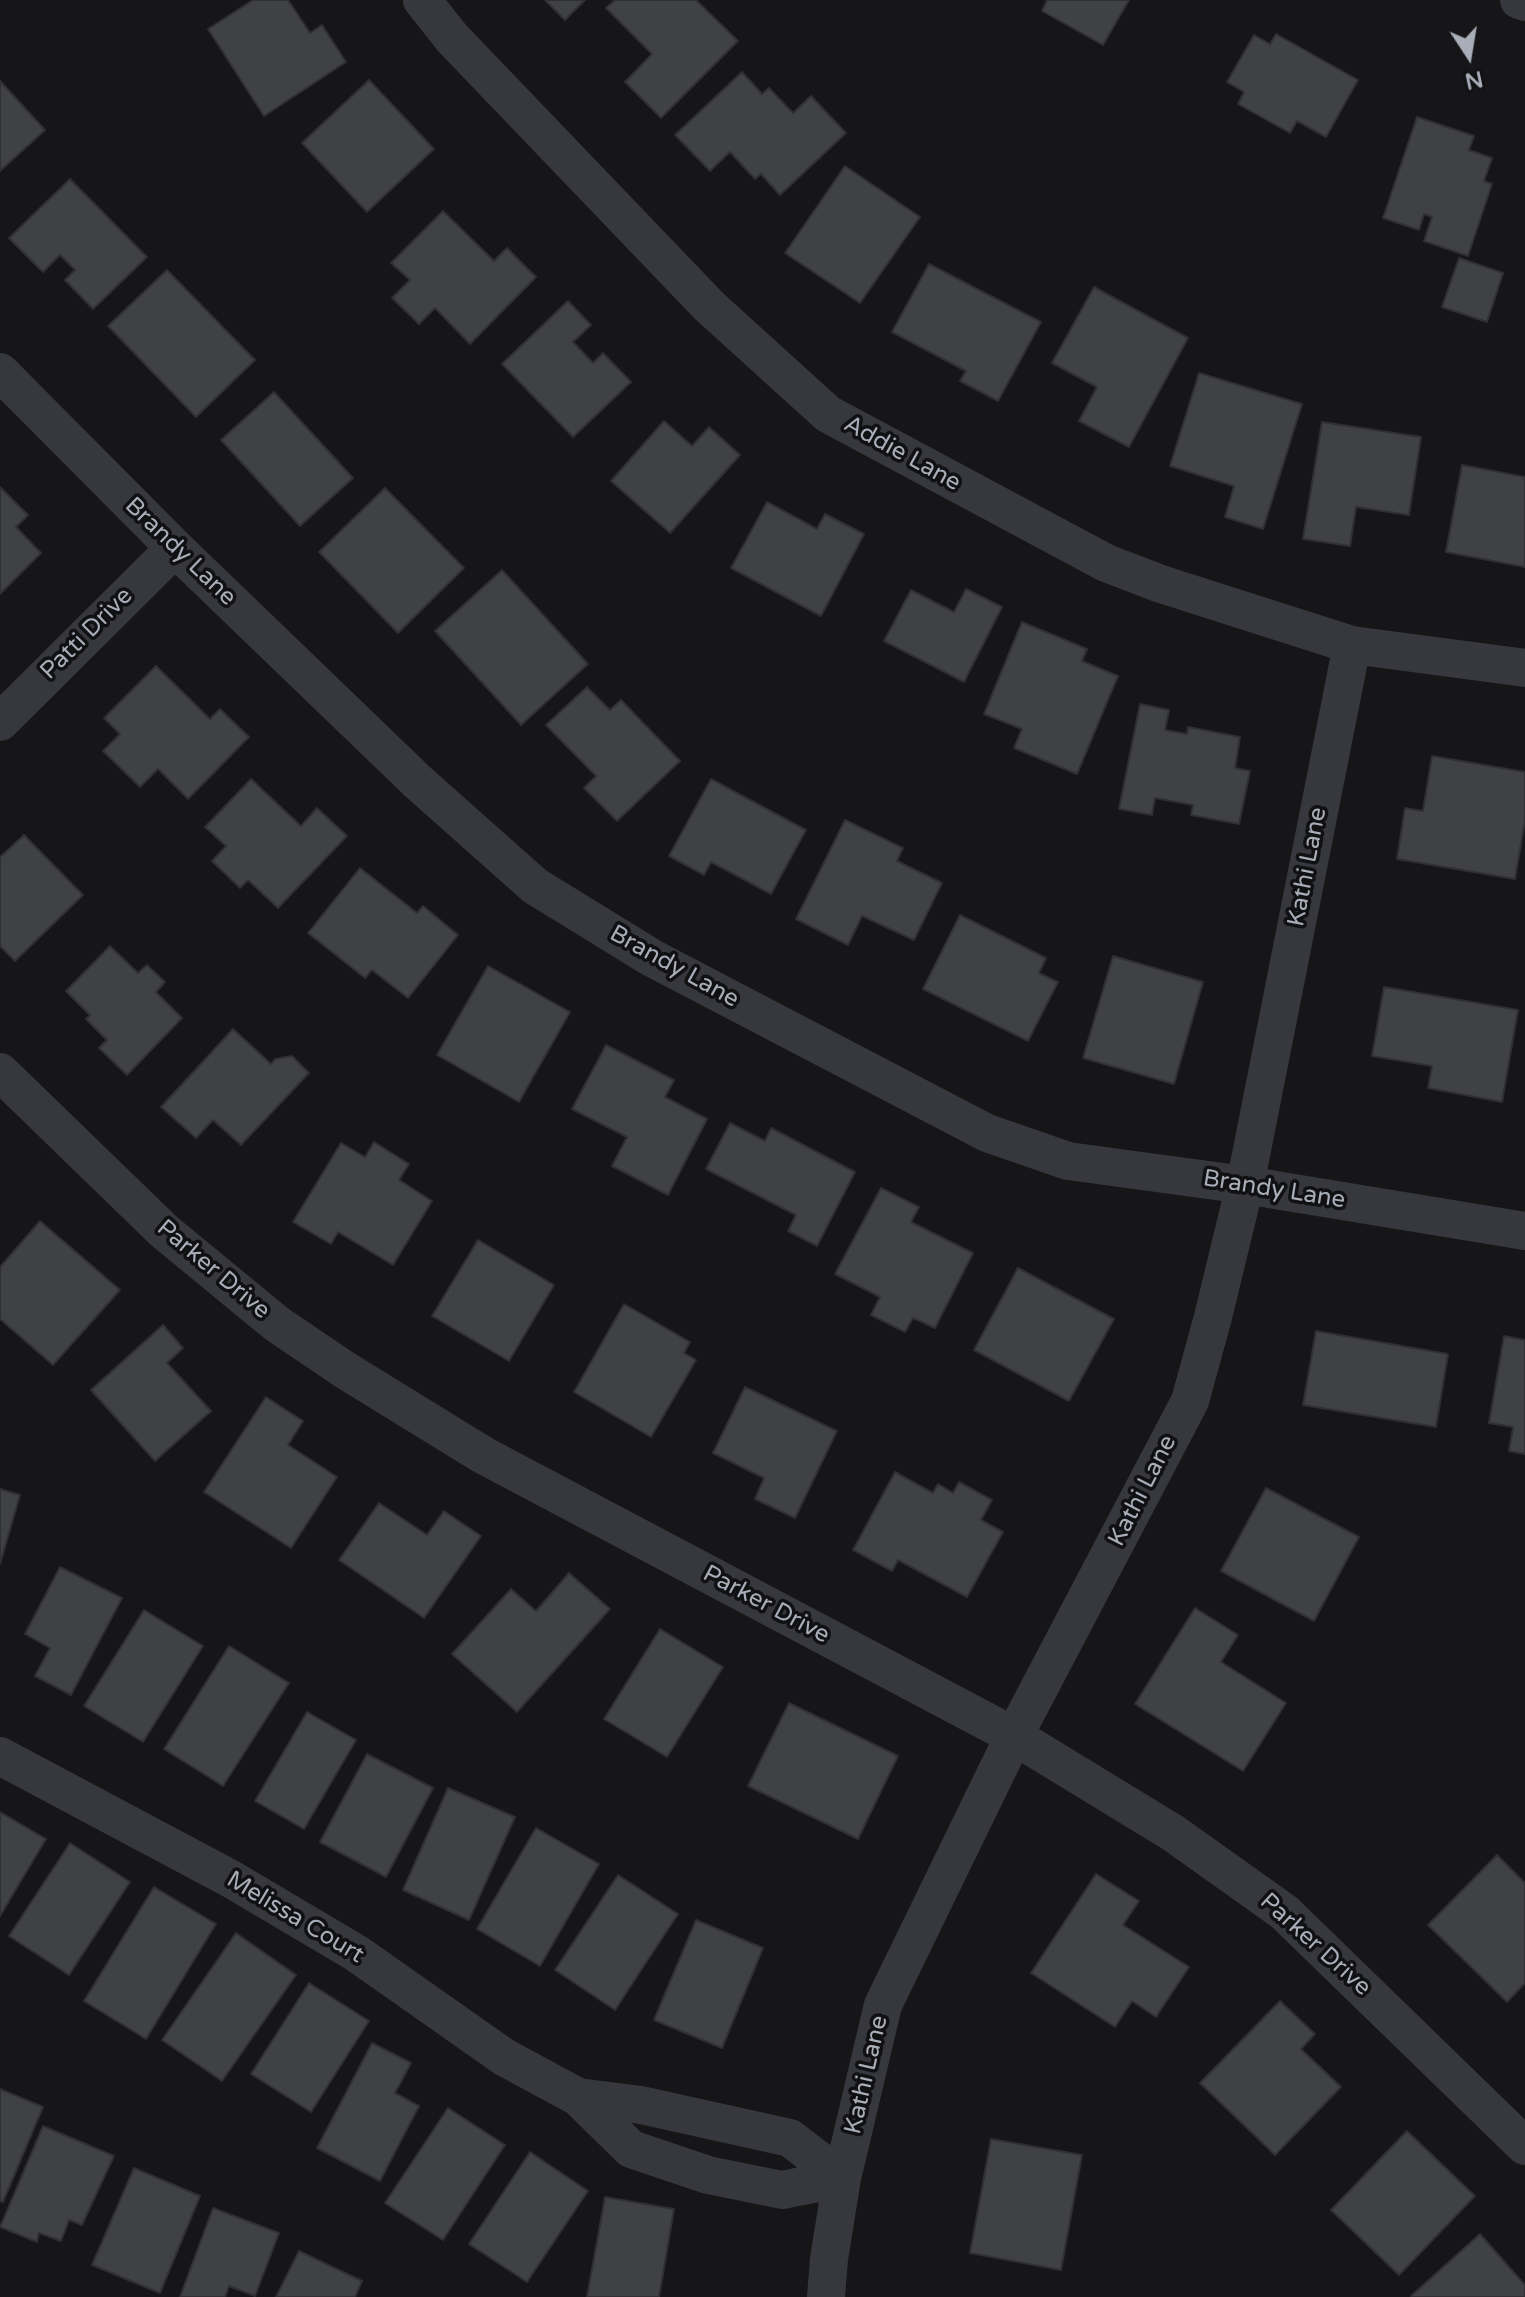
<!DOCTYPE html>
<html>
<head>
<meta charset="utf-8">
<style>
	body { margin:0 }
	#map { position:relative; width:1525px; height:2297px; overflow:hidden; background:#161618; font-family:"Varela Round",sans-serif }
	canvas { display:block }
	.north { position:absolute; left:1429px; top:16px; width:80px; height:80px; -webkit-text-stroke:6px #111113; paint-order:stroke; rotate:168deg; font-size:22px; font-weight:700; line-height:32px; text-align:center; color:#a8adb8 }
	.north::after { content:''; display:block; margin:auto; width:28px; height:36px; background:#a8adb8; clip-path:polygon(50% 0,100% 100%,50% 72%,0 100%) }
</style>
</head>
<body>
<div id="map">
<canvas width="1525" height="2297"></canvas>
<div class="north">N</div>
</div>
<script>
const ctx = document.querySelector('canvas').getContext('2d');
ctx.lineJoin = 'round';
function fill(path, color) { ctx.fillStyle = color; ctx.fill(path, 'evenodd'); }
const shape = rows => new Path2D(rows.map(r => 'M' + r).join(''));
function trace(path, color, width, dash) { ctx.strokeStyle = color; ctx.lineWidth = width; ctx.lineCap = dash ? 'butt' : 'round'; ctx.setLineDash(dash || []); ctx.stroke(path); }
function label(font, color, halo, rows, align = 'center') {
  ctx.font = font + ' "Varela Round",sans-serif'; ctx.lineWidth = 7; ctx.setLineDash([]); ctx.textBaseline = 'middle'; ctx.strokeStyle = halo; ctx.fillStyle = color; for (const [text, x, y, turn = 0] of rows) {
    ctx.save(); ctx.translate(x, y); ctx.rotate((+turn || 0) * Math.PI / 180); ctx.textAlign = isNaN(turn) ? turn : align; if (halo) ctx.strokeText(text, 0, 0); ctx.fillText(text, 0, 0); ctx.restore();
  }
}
const building = shape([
	[253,0,288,0,310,33,322,25,346,62,264,116,208,29,253,0],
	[545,0,585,0,565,20,545,0],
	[615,0,696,0,738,41,661,118,625,82,652,54,606,8,615,0],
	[1047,0,1129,0,1103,45,1042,11,1047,0],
	[1276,34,1358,80,1326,137,1297,121,1290,133,1238,104,1244,92,1227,82,1254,35,1270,44,1276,34],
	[742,72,762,94,769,88,793,113,811,96,846,133,780,195,761,174,755,179,730,152,710,171,675,135,742,72],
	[369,80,434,149,367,212,302,143,369,80],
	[0,81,45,130,0,171,0,81],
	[1417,117,1474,136,1469,150,1492,158,1484,181,1492,184,1468,256,1424,241,1432,217,1424,214,1419,230,1383,218,1417,117],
	[845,166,920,217,860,303,785,253,845,166],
	[70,179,147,257,93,309,65,280,75,270,60,255,43,272,9,238,70,179],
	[443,211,494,261,507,248,536,277,470,344,435,308,419,324,392,298,410,280,391,263,443,211],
	[1459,258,1503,273,1487,322,1442,307,1459,258],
	[929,264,1041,322,998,401,960,381,966,371,892,332,929,264],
	[167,270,255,360,196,417,108,326,167,270],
	[1094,287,1188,338,1129,447,1079,421,1097,387,1052,363,1094,287],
	[568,301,591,325,573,342,593,363,603,353,631,382,573,437,502,364,568,301],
	[1199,373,1302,404,1263,529,1225,517,1234,486,1170,466,1199,373],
	[274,392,353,478,300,526,221,440,274,392],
	[664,421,692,446,709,427,740,455,670,533,611,481,664,421],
	[1322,422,1421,437,1409,515,1356,507,1350,546,1303,539,1322,422],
	[1462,465,1525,477,1525,567,1446,552,1462,465],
	[0,487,28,515,16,527,41,553,0,594,0,487],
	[385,488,464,568,398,633,319,552,385,488],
	[767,502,817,529,825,514,864,534,821,616,731,568,767,502],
	[502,570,588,664,521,725,435,631,502,570],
	[966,589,1002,607,964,682,884,641,911,590,954,612,966,589],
	[1022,622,1087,649,1082,661,1118,676,1077,774,1014,748,1022,729,984,714,1022,622],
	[156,666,210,719,220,709,249,737,188,799,158,769,140,787,103,751,120,734,104,718,156,666],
	[587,687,610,710,621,700,680,761,617,821,584,788,596,776,546,725,587,687],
	[1140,704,1169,710,1165,730,1187,734,1188,727,1240,737,1235,768,1250,771,1239,824,1191,815,1193,805,1155,798,1152,815,1119,809,1140,704],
	[1432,756,1525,772,1525,820,1515,879,1397,859,1405,808,1423,811,1432,756],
	[251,779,301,826,317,808,347,836,278,908,248,880,240,888,212,861,226,846,205,827,251,779],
	[711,779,806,830,771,894,711,862,704,875,669,856,711,779],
	[845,820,903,848,897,861,942,883,914,940,862,916,848,945,796,919,845,820],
	[24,835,83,895,15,961,0,946,0,857,24,835],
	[360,868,417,913,423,906,458,935,408,998,372,970,365,978,308,933,360,868],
	[960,915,1046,958,1039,973,1058,982,1028,1041,923,989,960,915],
	[110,946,138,973,147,965,165,982,156,992,182,1018,127,1075,99,1048,107,1040,86,1019,90,1015,66,991,110,946],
	[1113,956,1203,982,1174,1084,1083,1058,1113,956],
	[488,966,570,1012,519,1102,437,1055,488,966],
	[1384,987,1518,1010,1502,1102,1428,1088,1432,1066,1372,1056,1384,987],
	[233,1029,271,1064,275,1059,292,1056,309,1073,241,1145,213,1120,196,1138,161,1107,233,1029],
	[606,1045,674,1080,665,1097,707,1119,668,1195,612,1166,627,1137,572,1109,606,1045],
	[730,1123,765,1141,771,1128,855,1172,817,1246,788,1231,796,1215,706,1169,730,1123],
	[374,1142,409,1164,399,1180,432,1201,393,1265,338,1232,331,1244,293,1222,341,1143,365,1157,374,1142],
	[881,1188,919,1207,911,1222,973,1253,935,1328,913,1318,905,1332,871,1315,880,1297,835,1274,881,1188],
	[40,1221,120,1290,53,1365,0,1319,0,1267,40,1221],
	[478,1240,554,1285,509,1361,432,1316,478,1240],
	[1018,1268,1114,1319,1069,1401,974,1350,1018,1268],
	[624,1304,690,1342,684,1353,696,1360,651,1437,574,1392,624,1304],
	[163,1325,183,1348,167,1363,211,1411,155,1461,91,1390,163,1325],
	[1316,1331,1448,1354,1436,1427,1303,1405,1316,1331],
	[1504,1336,1525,1340,1525,1454,1509,1451,1513,1427,1489,1423,1504,1336],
	[745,1387,837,1431,795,1518,755,1499,764,1478,713,1453,745,1387],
	[266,1397,303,1421,288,1445,337,1477,291,1548,204,1492,266,1397],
	[895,1472,933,1493,938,1484,953,1493,959,1482,992,1500,981,1520,1003,1532,967,1597,898,1560,892,1571,853,1550,895,1472],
	[1266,1488,1359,1537,1314,1621,1221,1571,1266,1488],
	[0,1489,20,1495,0,1564,0,1489],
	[379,1503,427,1535,444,1511,481,1536,424,1618,339,1560,379,1503],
	[60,1567,122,1598,71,1695,35,1676,50,1648,25,1634,60,1567],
	[569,1573,610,1609,517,1712,452,1654,511,1589,536,1611,569,1573],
	[1195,1608,1238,1635,1221,1662,1286,1703,1243,1771,1135,1704,1195,1608],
	[144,1610,203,1646,143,1742,84,1706,144,1610],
	[660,1629,723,1667,667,1757,604,1719,660,1629],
	[229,1646,289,1683,223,1786,164,1749,229,1646],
	[789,1703,898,1756,858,1839,748,1786,789,1703],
	[307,1712,356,1740,304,1829,255,1801,307,1712],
	[367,1754,433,1788,386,1877,320,1842,367,1754],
	[448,1788,515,1817,469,1920,403,1890,448,1788],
	[0,1812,46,1839,0,1916,0,1812],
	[536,1828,599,1864,540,1966,477,1929,536,1828],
	[70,1843,130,1882,69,1975,9,1936,70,1843],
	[1497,1855,1525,1883,1525,1983,1507,2002,1428,1925,1497,1855],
	[1096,1874,1139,1901,1123,1925,1189,1967,1156,2017,1132,2001,1115,2027,1031,1973,1096,1874],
	[618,1875,678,1914,615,2010,555,1970,618,1875],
	[154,1887,216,1924,146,2039,84,2001,154,1887],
	[696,1920,763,1948,722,2048,654,2020,696,1920],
	[236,1933,296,1975,222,2081,162,2040,236,1933],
	[309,1983,369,2021,311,2112,251,2074,309,1983],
	[1280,2001,1315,2034,1301,2049,1341,2087,1275,2155,1200,2083,1280,2001],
	[372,2043,411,2063,395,2093,419,2106,380,2181,317,2148,372,2043],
	[0,2089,43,2107,3,2202,0,2201,0,2089],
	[448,2108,505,2145,443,2240,385,2203,448,2108],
	[43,2126,114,2156,82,2225,69,2220,61,2241,39,2233,37,2242,0,2227,43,2126],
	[1407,2131,1475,2196,1399,2275,1331,2210,1407,2131],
	[991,2139,1082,2155,1061,2270,970,2253,991,2139],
	[530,2152,588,2191,527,2282,469,2244,530,2152],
	[134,2168,200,2196,160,2293,92,2265,134,2168],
	[605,2197,674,2209,659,2297,587,2297,605,2197],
	[213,2208,279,2233,255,2296,229,2286,225,2297,180,2297,213,2208],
	[1480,2234,1525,2285,1525,2297,1412,2297,1411,2296,1480,2234],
	[299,2251,362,2281,355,2297,276,2297,299,2251]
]);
const minor = shape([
	[422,0,452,38,709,306,828,414,1106,563,1161,584,1352,645,1525,668],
	[1519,0,1525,2],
	[0,372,175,548,418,782,535,886,652,958,987,1133,1068,1161,1245,1185,1525,1231],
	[0,722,175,548],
	[0,1072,164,1231,277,1324,345,1370,483,1455,1014,1736,1173,1833,1284,1912,1525,2146],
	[0,1756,231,1879,356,1953,504,2057,578,2097,631,2149,708,2175,782,2190,842,2178],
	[578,2097,641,2105,790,2138,842,2178],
	[826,2297,829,2259,842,2178,883,2005,1014,1736,1190,1401,1213,1317,1245,1185,1352,645]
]);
const streetNames = [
	["Addie Lane",902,454,29],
	["Brandy Lane",180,552,44],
	["Patti Drive",87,634,-45],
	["Kathi Lane",1308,867,-79],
	["Brandy Lane",674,967,29],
	["Brandy Lane",1274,1190,9],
	["Parker Drive",213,1270,40],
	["Kathi Lane",1143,1491,-63],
	["Parker Drive",766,1605,28],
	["Melissa Court",295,1918,31],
	["Parker Drive",1315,1945,42],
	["Kathi Lane",867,2075,-77]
];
fill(building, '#404145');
trace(building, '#303034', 2);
trace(minor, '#37383d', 38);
label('24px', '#a8adb8', '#111113', streetNames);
</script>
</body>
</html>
